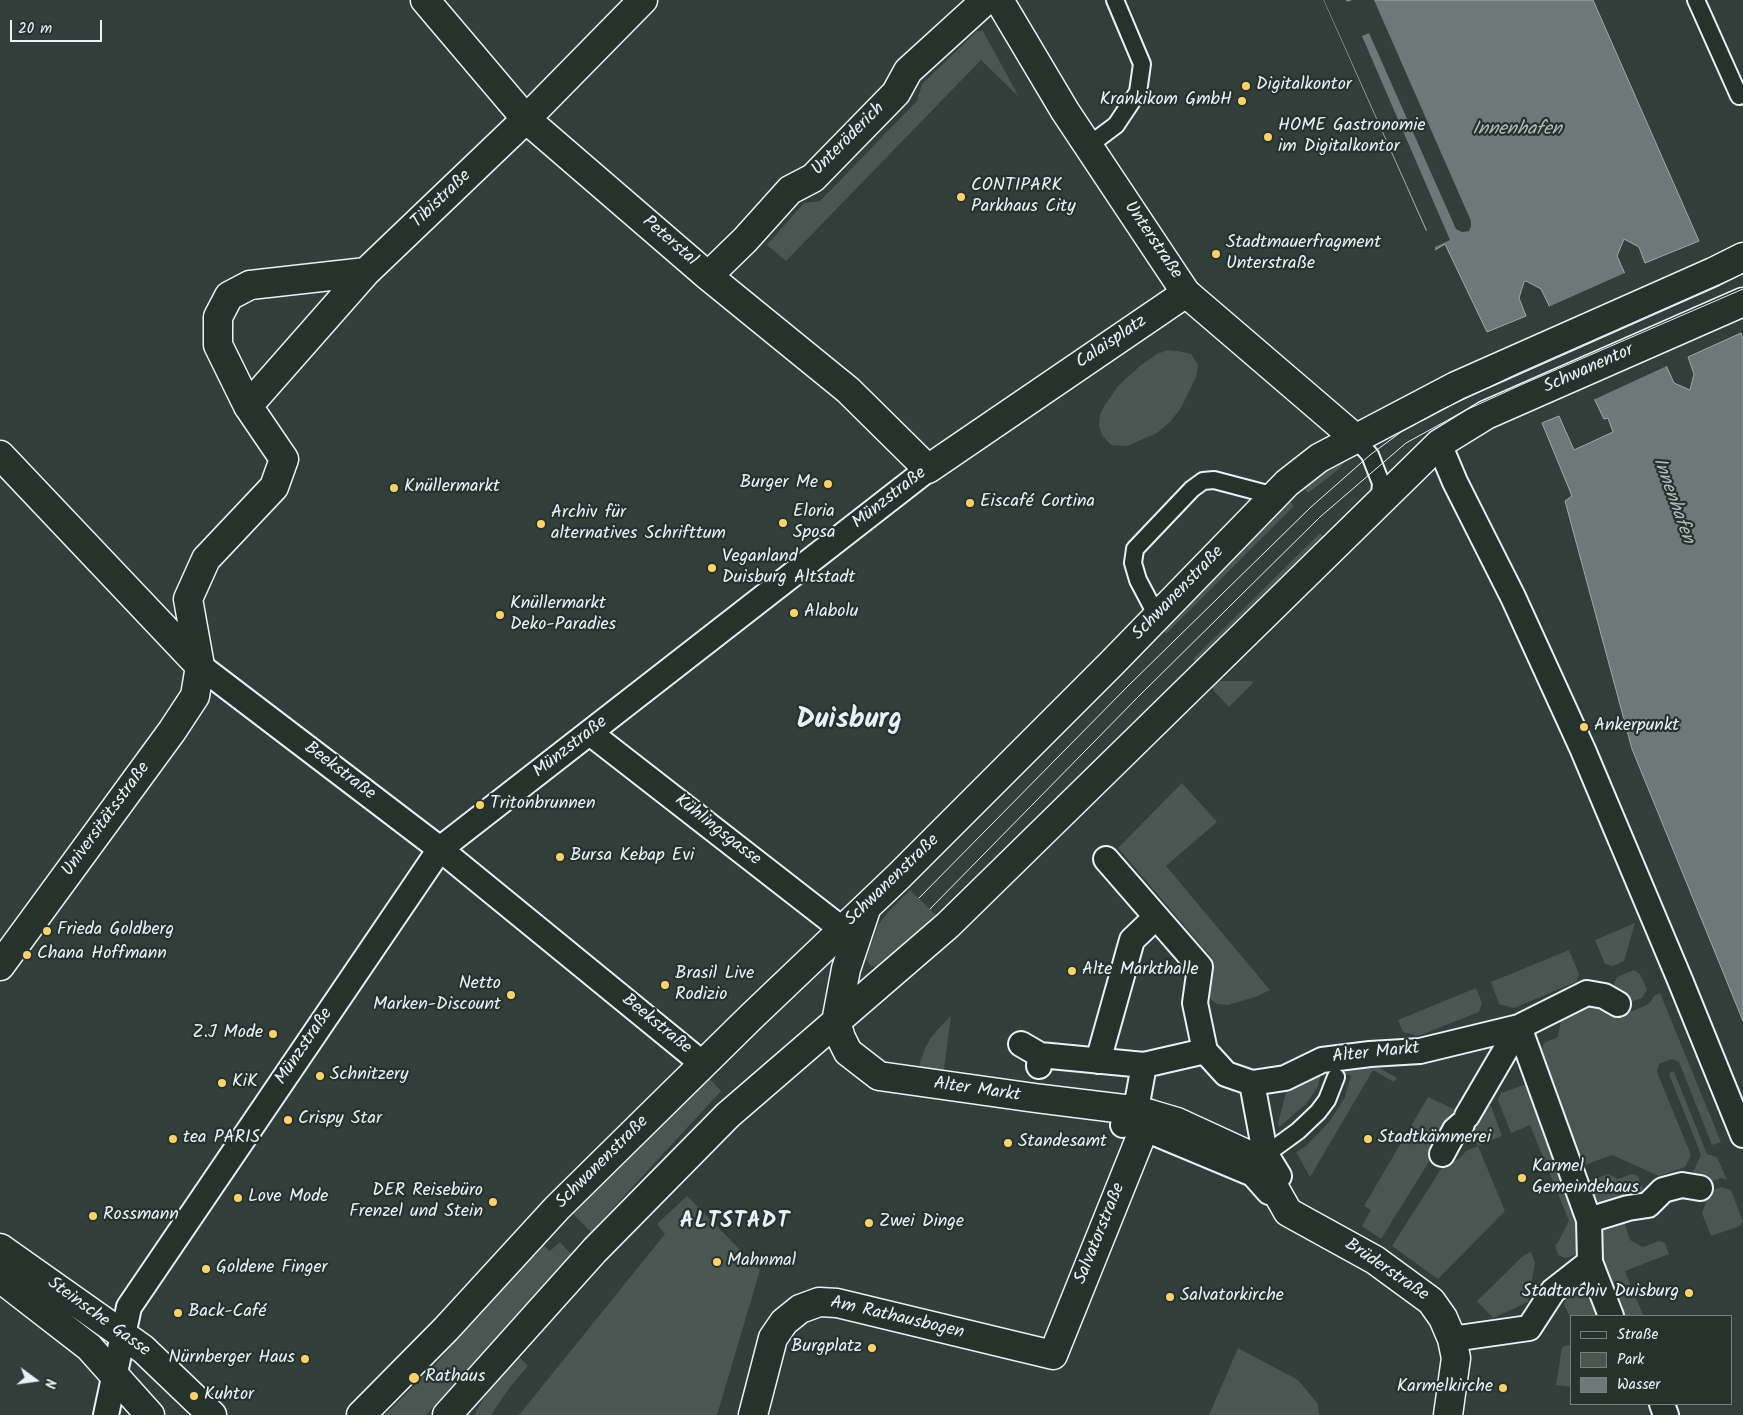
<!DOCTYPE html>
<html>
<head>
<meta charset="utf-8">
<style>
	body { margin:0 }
	#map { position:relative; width:1743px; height:1415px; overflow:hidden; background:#323e39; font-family:Kalam,sans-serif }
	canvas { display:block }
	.legend { position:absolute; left:1570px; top:1315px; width:162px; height:90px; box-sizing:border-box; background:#26332d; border:1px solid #747f7e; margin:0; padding:6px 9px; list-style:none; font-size:15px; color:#e8f1f8 }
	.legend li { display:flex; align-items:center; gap:10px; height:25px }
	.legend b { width:25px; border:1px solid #747f7e }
	.north { position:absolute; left:10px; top:1355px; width:50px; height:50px; -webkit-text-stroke:4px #26332d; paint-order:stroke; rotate:104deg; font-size:14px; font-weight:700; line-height:20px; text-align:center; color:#e8f1f8 }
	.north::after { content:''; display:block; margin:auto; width:18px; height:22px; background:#e8f1f8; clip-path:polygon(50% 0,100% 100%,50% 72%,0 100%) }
	.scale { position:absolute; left:10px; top:20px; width:92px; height:22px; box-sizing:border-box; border:2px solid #e8f1f8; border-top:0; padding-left:6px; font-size:15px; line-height:18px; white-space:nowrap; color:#e8f1f8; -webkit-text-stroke:4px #26332d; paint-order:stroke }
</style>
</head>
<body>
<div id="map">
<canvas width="1743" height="1415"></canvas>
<ul class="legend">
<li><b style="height:6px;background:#26332d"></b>Straße</li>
<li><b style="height:14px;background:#495651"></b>Park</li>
<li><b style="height:14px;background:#6d7978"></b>Wasser</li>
</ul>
<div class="north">N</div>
<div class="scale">20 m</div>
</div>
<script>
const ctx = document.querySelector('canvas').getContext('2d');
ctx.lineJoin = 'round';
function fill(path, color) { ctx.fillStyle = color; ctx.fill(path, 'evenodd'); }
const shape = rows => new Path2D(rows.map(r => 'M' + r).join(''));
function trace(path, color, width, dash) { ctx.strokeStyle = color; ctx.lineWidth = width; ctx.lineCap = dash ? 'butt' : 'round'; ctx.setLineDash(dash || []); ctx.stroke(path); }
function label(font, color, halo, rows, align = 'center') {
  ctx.font = font + ' Kalam,sans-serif'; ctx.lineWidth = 4.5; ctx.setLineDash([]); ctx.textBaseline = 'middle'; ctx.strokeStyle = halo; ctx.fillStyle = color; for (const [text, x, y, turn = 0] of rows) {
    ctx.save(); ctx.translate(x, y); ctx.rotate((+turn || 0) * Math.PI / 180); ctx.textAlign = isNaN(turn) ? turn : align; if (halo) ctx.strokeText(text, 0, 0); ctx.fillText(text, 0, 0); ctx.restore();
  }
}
const green = shape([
	[977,31,983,31,1019,97,981,60,786,261,767,245,804,203,820,201,917,101,922,84],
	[1168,350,1178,351,1191,354,1198,365,1196,377,1181,408,1170,422,1157,433,1127,446,1111,445,1102,435,1099,426,1100,414,1105,405,1118,386,1141,365,1157,354],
	[1343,459,1344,463,1338,470,1308,493,1303,487,1321,472],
	[1289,501,1294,506,1166,634,1162,629],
	[1320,533,1323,536,1195,661,1193,659],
	[1216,681,1252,681,1253,683,1229,707,1213,690,1213,685],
	[1182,783,1217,822,1166,866,1270,990,1258,996,1228,1005,1217,1004,1211,1000,1209,993,1212,958,1118,848],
	[910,890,937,916,880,968,871,966,866,960,878,925,888,912],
	[1635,923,1624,961,1613,966,1605,964,1595,940],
	[1569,950,1579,974,1576,982,1514,1008,1499,1004,1491,982],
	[1634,970,1640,974,1647,990,1642,998,1627,1003,1620,1000,1614,984,1617,977],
	[1476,988,1482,1003,1479,1012,1418,1036,1403,1032,1398,1020],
	[1660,993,1721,1142,1712,1145,1679,1062,1672,1059,1659,1064,1657,1072,1691,1155,1685,1167,1659,1176,1612,1155,1585,1165,1578,1163,1538,1057,1544,1043,1558,1037,1561,1019,1596,1002,1630,1012,1649,1004,1654,996],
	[951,1016,943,1076,918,1069,925,1048,930,1039,939,1028],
	[1374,1065,1397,1078,1394,1082,1373,1070,1310,1177,1296,1152,1306,1146,1330,1121,1345,1097,1351,1075,1321,1073,1318,1086,1307,1103,1279,1127,1278,1123,1288,1085,1321,1068],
	[1672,1071,1674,1072,1707,1154,1717,1157,1727,1180,1721,1178,1700,1186,1693,1172,1701,1155,1669,1074],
	[710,1079,721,1091,591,1232,573,1214],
	[1524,1085,1534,1090,1582,1216,1575,1255,1565,1258,1558,1255,1555,1245,1557,1244,1569,1221,1530,1125,1511,1133,1498,1100,1501,1093],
	[1428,1097,1460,1112,1381,1239,1362,1226,1371,1210,1364,1206],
	[1485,1105,1491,1106,1502,1136,1478,1146,1505,1211,1438,1279,1392,1246,1448,1158,1454,1161,1460,1158,1466,1151,1478,1146,1470,1128],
	[1608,1174,1618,1179,1632,1174,1638,1176,1643,1189,1640,1195,1600,1206,1592,1203,1587,1182],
	[1721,1187,1731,1190,1743,1221,1740,1226,1711,1236,1702,1213,1706,1202,1702,1194],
	[687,1196,760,1270,717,1415,519,1415,665,1234,657,1224],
	[1616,1221,1625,1224,1630,1240,1643,1247,1659,1241,1665,1243,1669,1254,1625,1271,1643,1315,1641,1316,1623,1316,1599,1261,1603,1248,1598,1233,1601,1227],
	[560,1242,571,1254,426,1415,385,1415,435,1365,501,1289,544,1246,550,1251],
	[1531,1252,1535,1263,1528,1302,1493,1318,1477,1301,1524,1255],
	[1585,1292,1591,1295,1598,1311,1596,1316,1572,1316,1572,1322,1564,1304,1566,1299],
	[1572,1344,1572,1387,1556,1385,1562,1347],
	[1238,1348,1298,1380,1318,1404,1319,1415,1209,1415],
	[519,1357,528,1366,510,1387,491,1415,474,1415,488,1391,502,1374]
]);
const water = shape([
	[1324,0,1593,0,1699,241,1645,263,1639,247,1624,239,1617,256,1674,383,1690,390,1694,374,1688,357,1741,333,1743,339,1743,1021,1632,749,1565,501,1572,496,1542,423,1559,416,1574,450,1613,432,1608,418,1604,419,1541,289,1526,281,1524,282,1519,298,1526,316,1487,332,1445,244,1435,250,1324,0]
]);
const pier = shape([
	[1324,0,1346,0,1347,2,1352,0,1374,0,1471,221,1471,226,1469,231,1462,232,1456,229,1369,33,1362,36,1450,240,1435,247,1435,250,1433,251,1425,232,1427,230],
	[1627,272,1669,365,1593,400,1546,308]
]);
const service = shape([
	[1696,0,1739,96],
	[1088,146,1116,125,1138,92,1142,64,1115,0],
	[1355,438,1370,455,1381,483,1380,494,1374,503],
	[1157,616,1138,580,1133,563,1135,549,1192,489,1203,481,1214,480,1275,496],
	[1257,1155,1276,1147,1298,1131,1318,1112,1327,1100,1336,1077]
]);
const pedestrian = shape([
	[1439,444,1455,482,1513,597,1583,750,1680,980,1743,1135],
	[200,666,440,849,703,1064],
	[590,733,843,930],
	[1106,859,1200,967,1195,1003,1205,1051,1226,1074,1252,1083,1285,1078,1322,1060,1370,1054,1420,1051,1519,1027,1589,1220,1628,1208,1648,1205,1663,1190,1682,1185,1700,1188],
	[1021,1044,1040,1055],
	[1098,1061,1132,940,1156,917],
	[1039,1066,1040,1055,1144,1065],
	[1252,1083,1265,1153,1279,1176],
	[1467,1116,1519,1027,1587,993,1604,996,1618,1004],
	[1126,1121,1253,1174,1269,1192],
	[1123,1125,1138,1098,1144,1065,1205,1051],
	[1442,1154,1455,1130,1462,1124],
	[1589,1220,1590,1262],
	[1452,1339,1529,1328,1553,1291,1590,1262,1611,1316],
	[1662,1404,1666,1415],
	[106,1415,129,1307,440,849,928,469]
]);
const minor = shape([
	[425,0,526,119,708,276,848,390,928,469,1186,293],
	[708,276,745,240,790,190,813,178,896,93,908,71,986,0],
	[248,406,366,272,526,119,643,0],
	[0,455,200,666],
	[0,966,172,731,195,696,200,666,188,599,206,559,274,487,284,459,248,406,218,345,218,317,229,296,250,285,366,272],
	[836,1022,841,1038,848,1052,879,1076,1035,1098,1132,1110,1150,1114,1177,1122,1253,1157,1267,1175,1288,1212,1375,1260,1431,1301,1443,1318,1452,1339,1456,1358,1448,1415],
	[753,1415,773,1338,784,1322,800,1309,819,1302,837,1303,1053,1355,1150,1114]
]);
const tertiary = shape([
	[999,0,1065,111,1186,293,1355,438]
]);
const secondary = shape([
	[836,1022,846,969,865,912],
	[0,1248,143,1349,212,1415],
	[0,1278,89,1347,150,1415],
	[361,1415,446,1329,557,1208,751,1017,899,876,1112,663,1287,483,1319,458,1456,386,1713,272,1743,257],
	[447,1415,595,1250,728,1115,948,925,1439,444,1486,415,1743,302]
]);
const tram = shape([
	[919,898,1129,685,1311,507,1370,455,1401,432,1441,410,1519,373,1743,274],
	[930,909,1139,696,1320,517,1406,443,1466,410,1523,384,1743,289]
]);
const markers = [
	[1246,86,5,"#ffd166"],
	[1242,101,5,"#ffd166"],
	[1268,137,5,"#ffd166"],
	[961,197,5,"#ffd166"],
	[1216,254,5,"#ffd166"],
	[828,484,5,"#ffd166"],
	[394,488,5,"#ffd166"],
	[970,503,5,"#ffd166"],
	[783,523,5,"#ffd166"],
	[541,524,5,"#ffd166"],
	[712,568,5,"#ffd166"],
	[794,613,5,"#ffd166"],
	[500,615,5,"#ffd166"],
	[1584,727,5,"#ffd166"],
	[480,805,5,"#ffd166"],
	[560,857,5,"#ffd166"],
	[47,931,5,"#ffd166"],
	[27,955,5,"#ffd166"],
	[1072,971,5,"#ffd166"],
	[665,985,5,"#ffd166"],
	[511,995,5,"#ffd166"],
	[273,1034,5,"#ffd166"],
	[320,1076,5,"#ffd166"],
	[222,1083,5,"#ffd166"],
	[288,1120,5,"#ffd166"],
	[173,1139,5,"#ffd166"],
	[1368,1139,5,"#ffd166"],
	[1008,1143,5,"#ffd166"],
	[1522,1178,5,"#ffd166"],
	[238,1198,5,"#ffd166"],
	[493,1202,5,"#ffd166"],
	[93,1216,5,"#ffd166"],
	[869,1223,5,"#ffd166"],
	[717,1262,5,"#ffd166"],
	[206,1269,5,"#ffd166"],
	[1689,1293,5,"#ffd166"],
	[1170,1297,5,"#ffd166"],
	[178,1313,5,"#ffd166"],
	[872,1348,5,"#ffd166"],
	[305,1359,5,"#ffd166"],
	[414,1378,6,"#ffd166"],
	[1503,1388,5,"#ffd166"],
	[194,1396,5,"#ffd166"]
];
const poiNames = [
	["Digitalkontor",1256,86],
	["Krankikom GmbH",1232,101,"right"],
	["HOME Gastronomie",1278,127],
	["im Digitalkontor",1278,148],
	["CONTIPARK",971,187],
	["Parkhaus City",971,208],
	["Stadtmauerfragment",1226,244],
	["Unterstraße",1226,265],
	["Burger Me",818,484,"right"],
	["Knüllermarkt",404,488],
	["Eiscafé Cortina",980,503],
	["Eloria",793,513],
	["Sposa",793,534],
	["Archiv für",551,514],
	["alternatives Schrifttum",551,535],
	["Veganland",722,558],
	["Duisburg Altstadt",722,579],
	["Knüllermarkt",510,605],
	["Deko-Paradies",510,626],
	["Alabolu",804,613],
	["Ankerpunkt",1594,727],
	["Tritonbrunnen",490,805],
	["Bursa Kebap Evi",570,857],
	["Frieda Goldberg",57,931],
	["Chana Hoffmann",37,955],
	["Alte Markthalle",1082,971],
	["Brasil Live",675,975],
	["Rodizio",675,996],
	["Netto",501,985,"right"],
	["Marken-Discount",501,1006,"right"],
	["Z.J Mode",263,1034,"right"],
	["Schnitzery",330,1076],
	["KiK",232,1083],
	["Crispy Star",298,1120],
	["tea PARIS",183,1139],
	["Stadtkämmerei",1378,1139],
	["Standesamt",1018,1143],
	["Karmel",1532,1168],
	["Gemeindehaus",1532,1189],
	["DER Reisebüro",483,1192,"right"],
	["Frenzel und Stein",483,1213,"right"],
	["Love Mode",248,1198],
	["Rossmann",103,1216],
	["Zwei Dinge",879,1223],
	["Mahnmal",727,1262],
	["Goldene Finger",216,1269],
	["Stadtarchiv Duisburg",1679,1293,"right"],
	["Salvatorkirche",1180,1297],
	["Back-Café",188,1313],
	["Burgplatz",862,1348,"right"],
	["Nürnberger Haus",295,1359,"right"],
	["Rathaus",425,1378],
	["Karmelkirche",1493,1388,"right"],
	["Kuhtor",204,1396]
];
const streetNames = [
	["Unteröderich",849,140,-45],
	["Tibistraße",442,200,-44],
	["Unterstraße",1152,241,56],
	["Peterstal",669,242,41],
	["Calaisplatz",1112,343,-34],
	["Schwanentor",1589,370,-24],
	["Münzstraße",890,499,-38],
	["Schwanenstraße",1179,594,-46],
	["Münzstraße",571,748,-38],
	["Beekstraße",339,772,37],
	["Universitätsstraße",107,820,-54],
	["Kühlingsgasse",717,831,38],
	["Schwanenstraße",893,881,-44],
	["Beekstraße",656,1025,39],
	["Münzstraße",305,1047,-56],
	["Alter Markt",1376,1054,-6],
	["Alter Markt",977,1091,8],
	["Schwanenstraße",603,1163,-45],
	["Salvatorstraße",1101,1234,-68],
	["Brüderstraße",1386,1271,34],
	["Steinsche Gasse",98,1318,36],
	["Am Rathausbogen",897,1319,13]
];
const waterNames = [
	["Innenhafen",1517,131],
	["Innenhafen",1672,501,70]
];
const districtNames = [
	["ALTSTADT",735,1223]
];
const townNames = [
	["Duisburg",849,722]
];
fill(green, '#495651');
fill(water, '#6d7978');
trace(water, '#9ea9ab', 1);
fill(pier, '#323e39');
trace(service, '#e8f1f8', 20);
trace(pedestrian, '#e8f1f8', 28);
trace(minor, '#e8f1f8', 31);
trace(tertiary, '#e8f1f8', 31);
trace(secondary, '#e8f1f8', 31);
trace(service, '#26332d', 16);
trace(pedestrian, '#26332d', 24);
trace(minor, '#26332d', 28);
trace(tertiary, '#26332d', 28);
trace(secondary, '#26332d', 28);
trace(tram, '#e8f1f8', 1);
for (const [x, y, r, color] of markers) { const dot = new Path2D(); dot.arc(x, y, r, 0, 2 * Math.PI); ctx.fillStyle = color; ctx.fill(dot); trace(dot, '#26332d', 2); }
label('18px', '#e8f1f8', '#26332d', poiNames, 'left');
label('18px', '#e8f1f8', '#26332d', streetNames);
label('italic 19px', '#b1bbbe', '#26332d', waterNames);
ctx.letterSpacing = '1px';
label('bold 22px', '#e8f1f8', '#26332d', districtNames);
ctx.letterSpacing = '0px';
label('bold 28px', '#e8f1f8', '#26332d', townNames);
</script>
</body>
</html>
